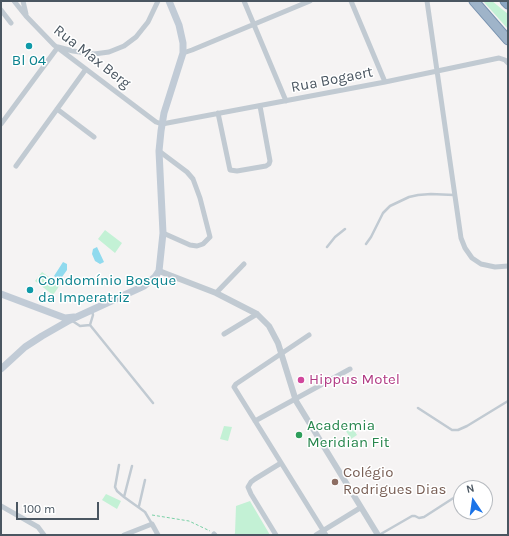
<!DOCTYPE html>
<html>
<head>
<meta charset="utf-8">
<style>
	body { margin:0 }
	#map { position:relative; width:509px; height:536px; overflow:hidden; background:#f5f3f3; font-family:Karla,sans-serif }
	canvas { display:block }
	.frame { position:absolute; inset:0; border:2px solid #4a5661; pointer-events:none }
	.north { position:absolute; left:453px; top:480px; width:40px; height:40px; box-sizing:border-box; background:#fff; border:1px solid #b7bbc0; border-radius:50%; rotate:347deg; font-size:11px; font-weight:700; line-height:16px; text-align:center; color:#4a5661 }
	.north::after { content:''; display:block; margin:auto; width:14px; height:18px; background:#1a73e8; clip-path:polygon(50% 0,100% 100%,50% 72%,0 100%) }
	.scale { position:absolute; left:16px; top:502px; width:83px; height:18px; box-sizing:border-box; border:2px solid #4a5661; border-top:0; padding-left:5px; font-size:12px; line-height:14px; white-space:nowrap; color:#4a5661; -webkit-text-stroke:3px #fff; paint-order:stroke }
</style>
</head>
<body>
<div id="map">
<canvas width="509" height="536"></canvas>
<div class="frame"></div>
<div class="north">N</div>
<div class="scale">100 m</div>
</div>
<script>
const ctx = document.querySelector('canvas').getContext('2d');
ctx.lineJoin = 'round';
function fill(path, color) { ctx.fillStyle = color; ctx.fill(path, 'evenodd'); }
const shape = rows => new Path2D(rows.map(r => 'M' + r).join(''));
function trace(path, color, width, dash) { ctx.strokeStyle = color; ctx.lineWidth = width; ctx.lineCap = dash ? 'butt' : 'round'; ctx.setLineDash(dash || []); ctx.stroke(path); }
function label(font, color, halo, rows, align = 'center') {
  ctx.font = font + ' Karla,sans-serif'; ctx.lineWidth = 3; ctx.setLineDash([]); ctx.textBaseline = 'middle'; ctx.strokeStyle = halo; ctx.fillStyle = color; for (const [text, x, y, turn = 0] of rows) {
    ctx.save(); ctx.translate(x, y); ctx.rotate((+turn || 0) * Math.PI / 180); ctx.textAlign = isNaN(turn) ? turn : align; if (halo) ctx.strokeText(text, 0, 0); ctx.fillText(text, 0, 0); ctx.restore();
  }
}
const green = shape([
	[483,1,492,1,508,14,508,29],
	[105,230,122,243,115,253,98,239],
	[42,272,60,285,53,295,35,281],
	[349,422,357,435,351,439,342,425],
	[224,426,232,427,228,441,220,439],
	[106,494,121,501,117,509,102,500],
	[250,501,270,535,234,535,235,533,236,506]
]);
const water = shape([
	[97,247,104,262,100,264,95,261,92,254,93,249],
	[63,262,67,264,67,270,62,277,57,278,54,276]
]);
const path = shape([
	[152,515,189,521,210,531]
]);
const service = shape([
	[366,244,371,237,383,213,390,206,409,197,418,195,431,194,454,195],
	[327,247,335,237,345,229],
	[71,320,80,326,90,325,93,315,92,311],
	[90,325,153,403],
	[418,408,452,430,458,430,467,426,508,401],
	[119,465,115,487,117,491,124,497],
	[132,466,124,497,145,512,152,524],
	[139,506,145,480],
	[379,535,412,516,415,516,419,518,424,517,455,497]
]);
const minor = shape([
	[14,1,26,16,54,45,156,122,162,124,385,82,499,58,505,60,508,63],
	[23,1,26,14],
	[244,1,286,101],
	[351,1,385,82],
	[427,1,461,238,465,248,472,258,481,264,495,267,508,266],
	[1,10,11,23],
	[183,53,192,50,310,1],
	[57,109,94,137],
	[218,113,230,170,237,171,266,166,269,164,270,161,260,106],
	[1,124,58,47,73,51,94,54,109,52,124,46,136,37,148,22,158,1],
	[159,151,187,172,193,179,200,198,210,237,203,244,197,246,190,245,163,233],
	[16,166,86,69],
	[216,293,244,264],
	[224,334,257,314],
	[309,335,236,384,234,387,326,535],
	[255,421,350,369],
	[1,506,38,527,44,535],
	[214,534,215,535],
	[124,535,152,524,158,535],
	[276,535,251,494,248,487,251,482,255,479,281,463],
	[316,535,360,508]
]);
const tertiary = shape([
	[159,271,216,293,257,314,269,326,278,343,296,401,378,535]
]);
const secondary = shape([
	[1,294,65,318,74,317],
	[1,369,25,347,42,336,70,320,144,286,155,277,159,271,163,233,159,151,161,131,164,113,183,53,183,43,179,25,169,1]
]);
const trunk = shape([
	[474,1,508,40]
]);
const motorway = shape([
	[505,1,508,4]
]);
const markers = [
	[29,46,4,"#0f9aa8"],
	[30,290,4,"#0f9aa8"],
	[301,380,4,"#d1479c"],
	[299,435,4,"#2e9e5b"],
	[335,482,4,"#8d6e63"]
];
const streetNames = [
	["Rua Max Berg",92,57,38],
	["Rua Bogaert",332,80,-11]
];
const cultureNames = [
	["Bl 04",29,61],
	["Condomínio Bosque",38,281,"left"],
	["da Imperatriz",38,298,"left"]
];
const hotelNames = [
	["Hippus Motel",309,380]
];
const leisureNames = [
	["Academia",307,426],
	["Meridian Fit",307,443]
];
const educationNames = [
	["Colégio",343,473],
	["Rodrigues Dias",343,490]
];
fill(green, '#c3f1d5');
fill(water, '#90daee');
trace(trunk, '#7690ad', 11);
trace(motorway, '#7690ad', 11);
trace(path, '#7ad0a6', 1, [3, 2]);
trace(service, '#c1cad2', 2.5);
trace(minor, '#c1cad2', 5);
trace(tertiary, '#c1cad2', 6);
trace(secondary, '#c1cbd6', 7);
trace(trunk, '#9fb4c9', 9);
trace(motorway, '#8ba5c1', 9);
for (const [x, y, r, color] of markers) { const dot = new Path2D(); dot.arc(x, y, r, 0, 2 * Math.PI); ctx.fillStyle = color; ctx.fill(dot); trace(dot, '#fff', 1.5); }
label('15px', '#4a5661', '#fff', streetNames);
label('15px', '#0d838f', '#fff', cultureNames);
label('15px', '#b23c85', '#fff', hotelNames, 'left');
label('15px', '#27864d', '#fff', leisureNames, 'left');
label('15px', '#785e54', '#fff', educationNames, 'left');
</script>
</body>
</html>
